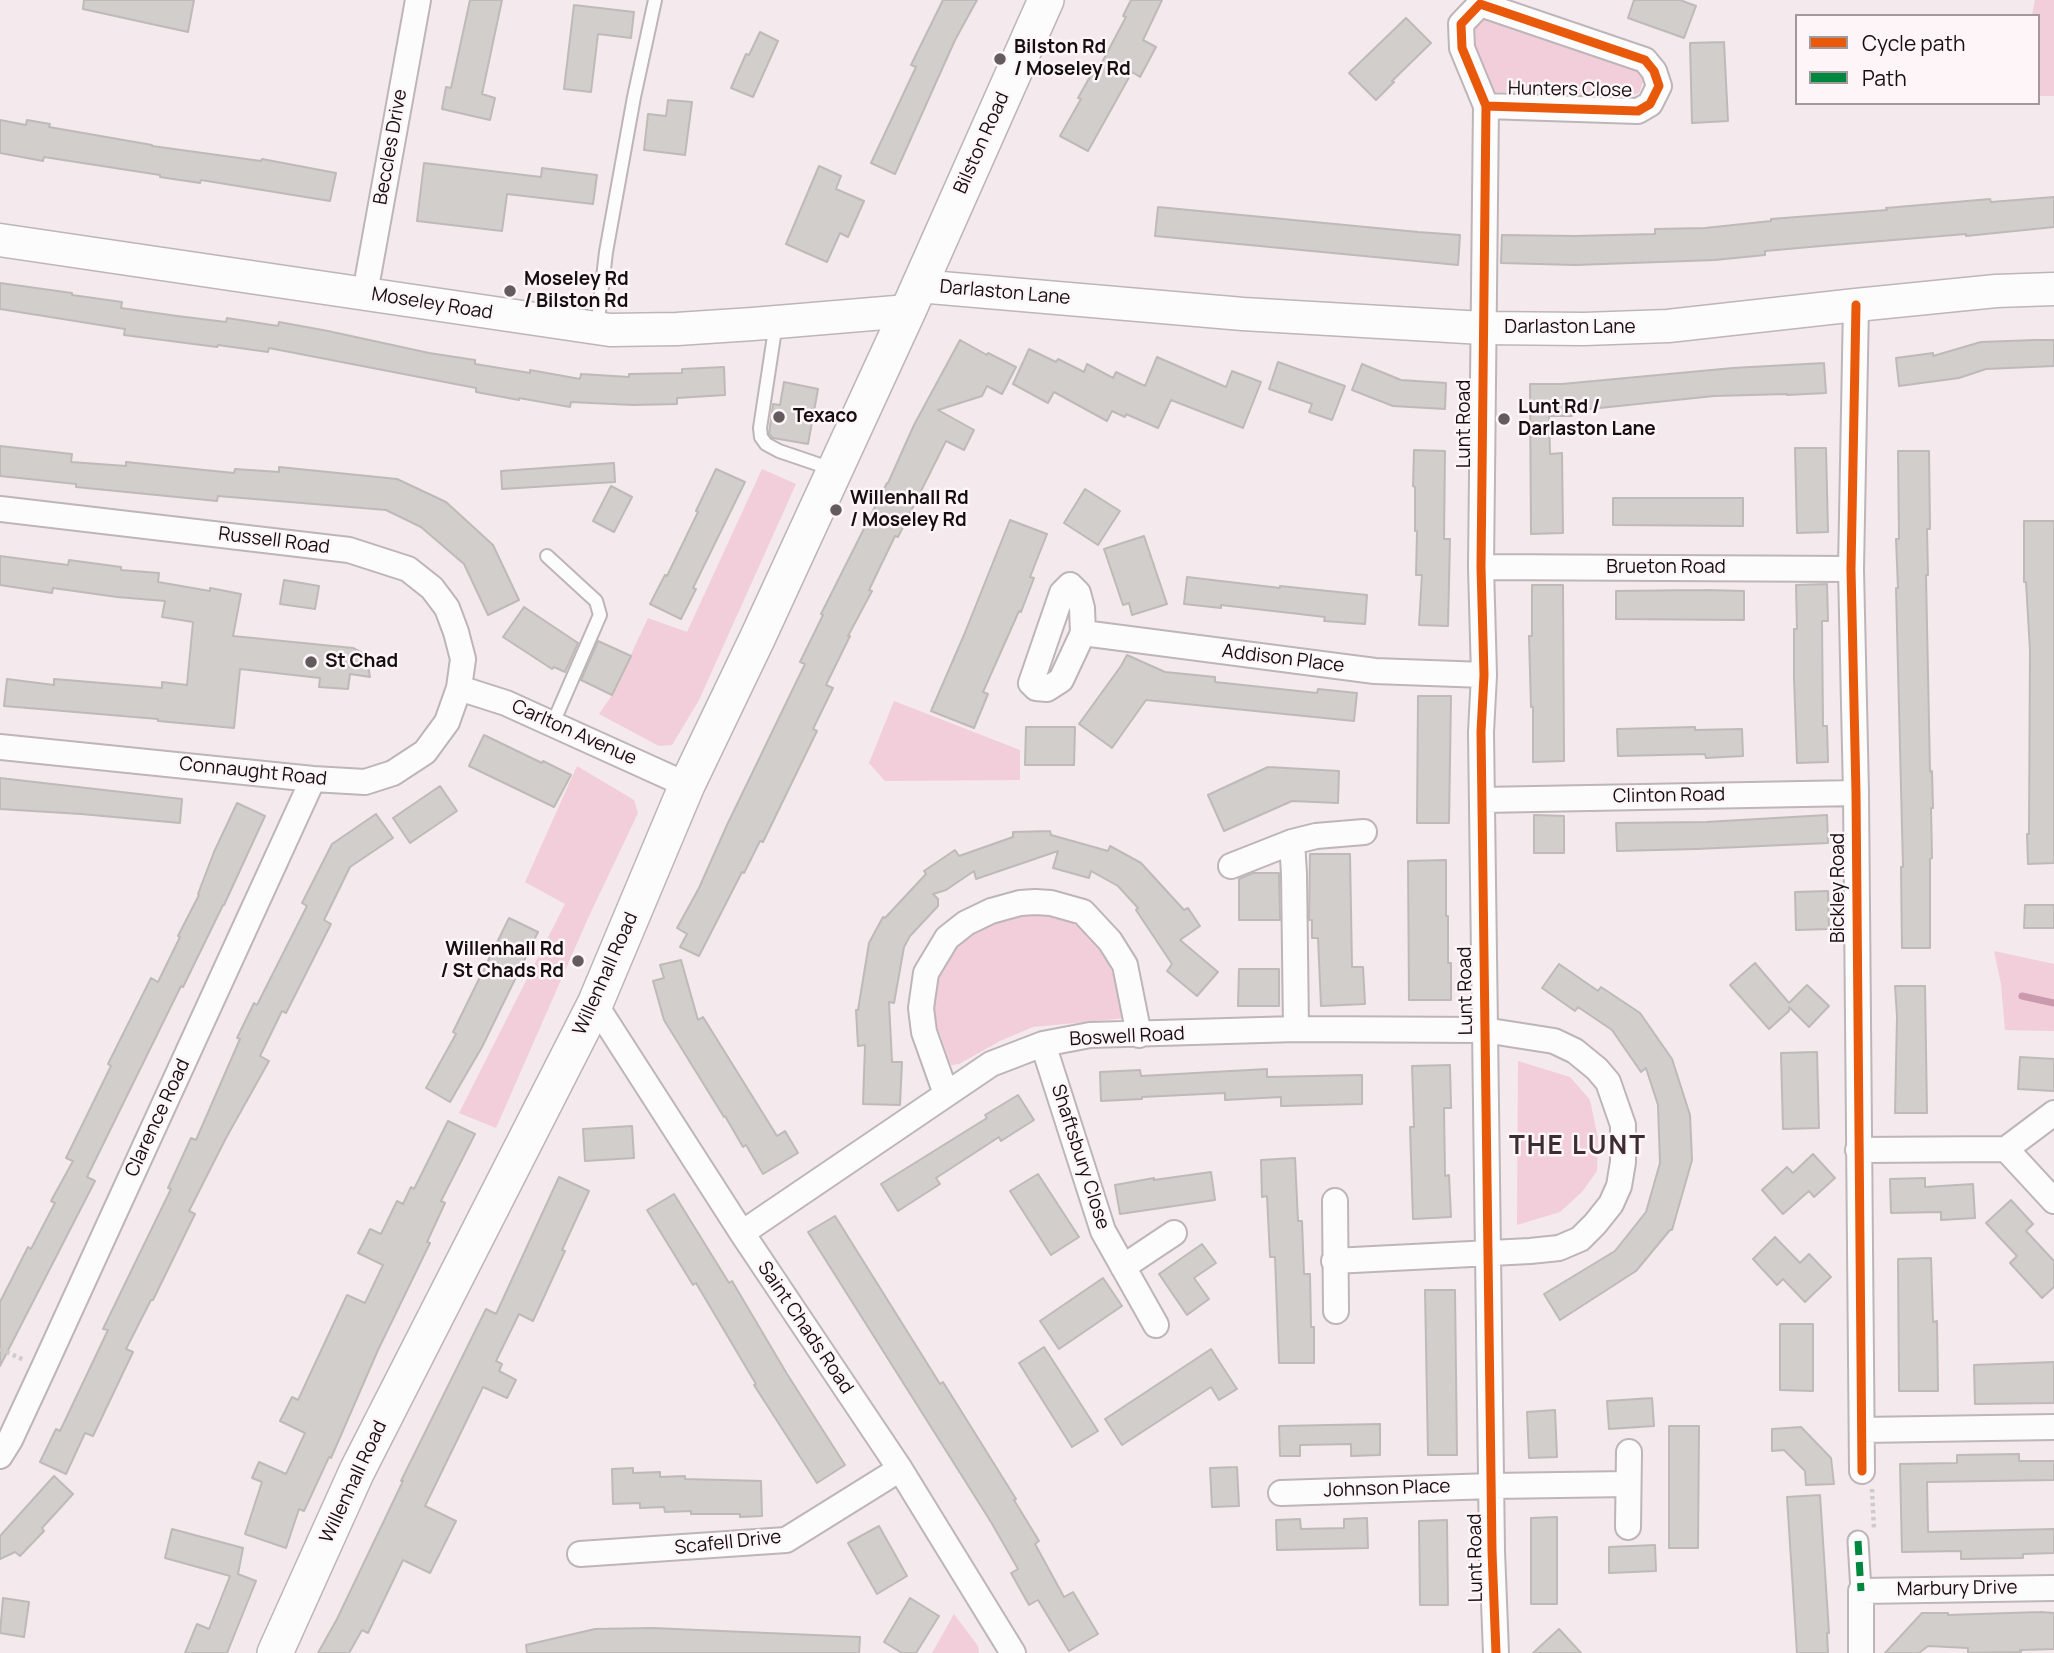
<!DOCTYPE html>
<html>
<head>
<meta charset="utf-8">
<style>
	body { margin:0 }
	#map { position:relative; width:2054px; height:1653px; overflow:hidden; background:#f4e9ec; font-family:Manrope,sans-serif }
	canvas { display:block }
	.legend { position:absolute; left:1795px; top:14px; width:245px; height:91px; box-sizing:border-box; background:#fef5f8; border:2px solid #a1999c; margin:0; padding:9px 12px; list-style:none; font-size:21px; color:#150f11 }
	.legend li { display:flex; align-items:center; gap:14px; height:35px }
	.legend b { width:35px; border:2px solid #a1999c }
</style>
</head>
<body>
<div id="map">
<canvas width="2054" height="1653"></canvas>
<ul class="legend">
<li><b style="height:9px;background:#e8590c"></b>Cycle path</li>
<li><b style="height:9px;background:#00873e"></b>Path</li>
</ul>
</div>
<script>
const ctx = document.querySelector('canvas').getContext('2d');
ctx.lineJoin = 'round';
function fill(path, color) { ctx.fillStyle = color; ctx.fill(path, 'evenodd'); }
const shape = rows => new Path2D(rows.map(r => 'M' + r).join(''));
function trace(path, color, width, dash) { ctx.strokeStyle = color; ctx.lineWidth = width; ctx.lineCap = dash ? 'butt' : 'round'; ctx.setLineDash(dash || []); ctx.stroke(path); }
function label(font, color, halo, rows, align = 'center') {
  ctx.font = font + ' Manrope,sans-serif'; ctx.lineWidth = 5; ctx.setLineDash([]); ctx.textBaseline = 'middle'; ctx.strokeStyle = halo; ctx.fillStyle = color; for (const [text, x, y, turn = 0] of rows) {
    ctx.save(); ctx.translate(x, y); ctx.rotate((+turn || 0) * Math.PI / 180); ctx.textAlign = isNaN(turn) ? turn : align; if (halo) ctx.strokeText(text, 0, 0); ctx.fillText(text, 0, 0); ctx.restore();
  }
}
const green = shape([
	[2035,0,2054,0,2054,96,2038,96,2038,16,2032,16],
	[1491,17,1639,69,1643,82,1639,93,1629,96,1494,92,1486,79,1472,40,1472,26,1481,18],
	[762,469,796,484,699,700,672,745,659,746,599,714,612,695,648,618,687,632],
	[894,701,1020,750,1020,780,885,781,869,763],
	[577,766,634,800,638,813,589,916,496,1128,459,1113,565,904,525,882],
	[1030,912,1065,918,1085,931,1104,956,1120,987,1126,1018,1033,1027,1000,1041,959,1064,951,1065,930,1007,936,970,958,940,982,921],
	[1994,951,2054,964,2054,1031,2005,1030,2001,984],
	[1518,1061,1570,1077,1590,1100,1598,1139,1597,1171,1582,1192,1560,1212,1517,1225],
	[954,1614,978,1646,979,1653,932,1653]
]);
const stream = shape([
	[2022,996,2054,1003]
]);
const building = shape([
	[84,0,194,0,188,32,83,9,84,0],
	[470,0,502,0,482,94,495,98,490,120,442,109,446,87,451,88,470,0],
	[943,0,977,0,955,40,895,174,871,163,916,67,911,65,943,0],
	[1131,0,1162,0,1143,40,1156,47,1140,77,1132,72,1088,151,1060,136,1081,99,1078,98,1096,66,1099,68,1126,17,1123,16,1131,0],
	[1634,0,1680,0,1696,6,1684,38,1628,18,1634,0],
	[574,5,634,12,631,38,598,34,591,92,564,89,574,5],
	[1406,18,1431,43,1392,81,1394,82,1376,100,1349,73,1406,18],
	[760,32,778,41,753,97,731,88,746,54,749,55,760,32],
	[1724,42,1728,121,1692,123,1690,43,1724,42],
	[668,100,692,102,685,155,644,150,648,114,666,116,668,100],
	[0,120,26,125,27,120,50,124,49,127,152,145,152,146,261,161,262,159,336,173,330,201,201,180,200,183,160,177,160,175,44,157,43,161,0,153,0,120],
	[424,163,541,177,542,168,597,175,593,204,507,194,502,231,417,221,424,163],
	[819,166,841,176,836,189,864,201,848,237,840,233,827,262,786,244,819,166],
	[2054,197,2054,227,1966,236,1966,234,1821,246,1765,251,1765,255,1715,260,1575,265,1501,263,1502,235,1575,236,1655,234,1655,229,1705,228,1771,221,1771,219,1887,210,1886,208,1990,199,1991,202,2054,197],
	[1158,207,1418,232,1460,235,1458,265,1155,236,1158,207],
	[0,283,72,293,72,295,122,302,121,308,177,316,226,322,227,318,278,326,279,322,328,331,429,353,475,360,475,364,530,373,530,370,580,379,581,374,629,377,629,374,682,373,682,369,724,367,725,395,677,398,677,404,633,405,571,402,570,407,519,398,519,400,476,392,476,388,269,348,268,352,218,345,217,347,124,335,125,329,0,309,0,283],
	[960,340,987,355,988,353,1016,367,1002,394,987,386,982,396,938,410,974,430,964,450,946,441,898,537,895,536,869,590,872,591,848,636,850,636,826,685,833,688,813,729,817,731,763,842,760,841,744,873,742,872,699,956,680,947,687,934,677,928,699,888,727,825,805,664,800,662,823,615,821,614,887,483,888,483,914,425,960,340],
	[2035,340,2054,340,2054,366,1986,369,1959,378,1899,386,1896,358,1933,353,1933,356,1981,342,2035,340],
	[1029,349,1056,362,1058,359,1084,372,1087,364,1113,378,1116,372,1145,386,1157,357,1226,387,1232,371,1261,382,1243,428,1171,400,1158,428,1126,414,1125,417,1112,411,1107,421,1054,392,1048,403,1013,384,1029,349],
	[1278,362,1345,386,1332,420,1309,412,1312,404,1269,389,1278,362],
	[1824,363,1826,393,1787,395,1787,394,1714,396,1571,411,1572,416,1549,416,1550,454,1562,453,1563,533,1531,534,1530,384,1562,384,1733,368,1824,363],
	[1362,364,1401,380,1446,383,1445,409,1393,406,1352,390,1362,364],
	[784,382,818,389,808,444,773,438,769,434,773,404,780,405,784,382],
	[0,446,72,454,71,462,126,466,126,462,234,473,235,469,279,472,279,467,397,479,446,502,493,545,519,600,488,615,464,564,421,527,386,510,218,496,217,501,76,487,76,484,0,476,0,446],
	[1795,448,1826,448,1828,532,1797,533,1795,448],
	[1414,450,1445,451,1444,539,1450,539,1448,626,1419,625,1422,575,1416,575,1417,531,1415,531,1415,487,1413,486,1414,450],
	[1898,451,1929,451,1930,529,1927,529,1928,575,1926,575,1930,772,1932,771,1933,808,1931,808,1932,858,1930,859,1930,948,1902,948,1901,867,1903,867,1896,588,1898,588,1896,539,1899,539,1898,451],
	[614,463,615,482,502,489,501,471,614,463],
	[716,469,745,482,693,588,696,589,681,619,650,604,665,575,667,576,698,512,696,511,716,469],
	[611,486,632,497,614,532,593,521,611,486],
	[1085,489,1120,511,1098,545,1064,523,1085,489],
	[1613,498,1743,498,1743,526,1613,525,1613,498],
	[1010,520,1047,534,1030,577,1034,578,1021,612,1019,611,983,692,988,694,974,728,931,711,964,635,1010,520],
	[2024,521,2054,521,2054,863,2028,864,2027,834,2029,834,2030,650,2026,582,2024,582,2024,521],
	[1144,536,1167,604,1132,615,1129,603,1123,605,1104,549,1144,536],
	[0,556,68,565,69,560,121,567,121,570,159,573,158,582,210,591,210,588,241,594,233,636,353,648,366,655,370,677,350,674,348,689,319,687,320,678,240,669,234,728,158,721,158,719,4,706,7,679,54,685,54,679,162,688,162,682,187,685,193,622,162,617,165,601,117,597,53,588,52,593,0,585,0,556],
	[1187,577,1280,588,1280,586,1367,595,1365,624,1324,621,1325,617,1221,605,1221,608,1184,604,1187,577],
	[284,580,319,586,315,609,280,604,284,580],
	[1827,584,1828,621,1822,621,1823,726,1827,726,1828,762,1797,763,1794,677,1794,629,1797,629,1796,585,1827,584],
	[1532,585,1563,585,1564,761,1533,762,1533,707,1531,707,1529,636,1532,636,1532,585],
	[1705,590,1744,591,1744,620,1616,619,1616,591,1705,590],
	[524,607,578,643,565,672,554,667,552,669,503,637,524,607],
	[598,641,631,656,612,695,581,680,598,641],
	[1127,655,1165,672,1215,677,1215,682,1317,693,1318,689,1357,693,1354,721,1146,700,1112,748,1079,724,1121,666,1127,655],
	[1418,696,1451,696,1449,823,1417,823,1418,696],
	[1026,727,1075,727,1074,765,1025,765,1026,727],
	[1695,727,1695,730,1742,729,1743,756,1706,758,1705,754,1618,756,1617,729,1695,727],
	[484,735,542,763,543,761,571,775,554,807,469,766,484,735],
	[1268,767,1339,771,1338,803,1292,801,1224,831,1208,795,1268,767],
	[0,778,182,799,180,823,81,814,0,809,0,778],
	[440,786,457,811,410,843,393,818,440,786],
	[237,803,265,816,224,905,223,905,183,987,181,986,87,1177,95,1181,0,1366,0,1302,28,1247,31,1249,55,1203,51,1201,73,1161,66,1158,111,1066,108,1064,151,978,158,982,180,937,178,936,199,895,198,894,214,852,237,803],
	[376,814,393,838,350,867,324,920,331,924,286,1013,282,1011,260,1056,269,1061,226,1138,189,1211,195,1214,153,1300,151,1300,126,1349,133,1352,93,1436,85,1433,66,1474,40,1462,56,1429,60,1431,108,1330,103,1329,171,1189,168,1188,191,1138,196,1140,240,1039,237,1038,254,1003,257,1005,307,906,302,903,332,844,376,814],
	[1534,815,1564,816,1564,853,1534,853,1534,815],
	[1827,815,1828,843,1696,849,1617,851,1616,823,1706,822,1827,815],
	[1050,831,1051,835,1108,851,1110,846,1141,863,1184,910,1188,908,1200,926,1180,940,1218,972,1197,996,1167,971,1172,964,1136,910,1138,908,1118,886,1091,871,1089,878,1053,868,1058,851,976,879,974,871,946,890,933,894,938,899,938,906,910,936,904,947,894,1003,889,1002,892,1062,902,1062,900,1105,863,1104,865,1045,858,1046,856,1010,858,1010,869,943,883,917,885,918,926,874,924,871,955,850,959,856,1013,837,1013,832,1050,831],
	[1310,854,1350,854,1352,967,1363,967,1365,1004,1321,1006,1318,938,1312,938,1312,920,1309,920,1310,854],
	[1446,860,1446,916,1448,916,1448,963,1451,963,1451,1000,1409,1000,1408,861,1446,860],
	[1253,873,1279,873,1280,920,1239,920,1239,879,1253,873],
	[1828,891,1829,929,1796,930,1795,892,1828,891],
	[2025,905,2054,905,2054,928,2024,928,2025,905],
	[509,918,538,932,482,1047,450,1102,426,1088,456,1034,453,1032,509,918],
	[681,960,698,1020,703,1017,777,1136,785,1131,798,1153,763,1174,746,1145,743,1147,725,1116,724,1117,664,1020,653,981,664,978,660,965,681,960],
	[1755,963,1789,1003,1807,985,1829,1006,1809,1027,1789,1007,1789,1011,1769,1029,1730,985,1755,963],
	[1559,964,1598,991,1601,987,1640,1013,1672,1059,1690,1115,1692,1160,1672,1230,1670,1230,1636,1271,1560,1320,1544,1294,1615,1251,1646,1212,1660,1163,1658,1105,1646,1068,1641,1072,1612,1030,1578,1007,1575,1011,1542,988,1559,964],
	[1239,969,1279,969,1279,1006,1238,1006,1239,969],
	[1895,986,1925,986,1927,1113,1895,1113,1897,1016,1895,986],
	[1817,1052,1819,1128,1783,1129,1781,1053,1817,1052],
	[2020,1057,2054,1059,2054,1091,2018,1089,2020,1057],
	[1450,1065,1451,1108,1444,1108,1445,1176,1449,1175,1451,1217,1413,1219,1410,1127,1414,1127,1412,1066,1450,1065],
	[1267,1069,1267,1077,1362,1075,1362,1104,1281,1106,1281,1097,1225,1100,1225,1093,1142,1097,1142,1099,1101,1101,1100,1072,1140,1070,1141,1076,1267,1069],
	[1018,1095,1034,1120,1001,1141,999,1137,936,1178,940,1184,898,1211,881,1184,987,1118,985,1115,1018,1095],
	[448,1121,475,1134,441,1201,445,1203,427,1242,430,1243,378,1350,331,1458,329,1457,304,1511,299,1509,286,1548,245,1534,262,1482,252,1478,259,1462,286,1474,305,1433,280,1421,292,1397,298,1400,347,1295,365,1303,383,1265,358,1253,370,1229,381,1234,397,1201,403,1204,411,1187,414,1189,448,1121],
	[632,1126,634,1158,585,1161,583,1129,632,1126],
	[1813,1154,1835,1178,1814,1197,1809,1191,1783,1214,1762,1190,1787,1167,1793,1173,1813,1154],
	[1295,1158,1298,1221,1302,1221,1304,1274,1310,1274,1311,1327,1314,1327,1314,1363,1279,1363,1275,1257,1270,1257,1267,1196,1262,1197,1261,1160,1295,1158],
	[1211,1172,1215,1200,1120,1214,1115,1185,1154,1178,1154,1180,1211,1172],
	[1038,1174,1079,1237,1051,1255,1010,1191,1038,1174],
	[559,1177,589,1191,562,1250,565,1251,533,1321,519,1314,496,1361,502,1364,499,1371,516,1380,507,1398,483,1387,425,1506,456,1521,430,1573,403,1560,368,1633,362,1630,349,1653,318,1653,337,1619,403,1481,401,1481,486,1309,496,1314,559,1177],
	[1925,1178,1925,1187,1973,1184,1975,1218,1941,1220,1941,1212,1891,1213,1890,1179,1925,1178],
	[674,1194,729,1283,732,1281,787,1374,845,1465,817,1483,754,1385,756,1384,696,1283,693,1285,647,1210,674,1194],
	[2011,1200,2033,1224,2026,1231,2054,1261,2054,1287,2042,1298,2010,1263,2017,1256,1986,1223,2011,1200],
	[835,1216,940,1384,943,1382,1016,1499,1014,1500,1039,1541,1035,1544,1064,1597,1073,1592,1098,1634,1069,1651,1038,1600,1029,1605,1011,1573,1018,1569,991,1522,808,1232,835,1216],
	[1775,1237,1800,1263,1809,1254,1831,1277,1805,1302,1783,1279,1777,1285,1753,1259,1775,1237],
	[1202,1244,1216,1263,1194,1278,1209,1299,1187,1315,1159,1274,1202,1244],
	[1931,1258,1933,1322,1937,1321,1938,1391,1899,1391,1898,1259,1931,1258],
	[1103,1278,1122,1306,1059,1349,1040,1321,1103,1278],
	[1425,1290,1455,1290,1457,1455,1428,1455,1425,1290],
	[1780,1324,1813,1324,1813,1391,1780,1390,1780,1324],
	[1044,1347,1098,1431,1072,1447,1019,1363,1044,1347],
	[1211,1349,1237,1389,1219,1400,1211,1387,1122,1445,1105,1419,1211,1349],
	[2054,1362,2054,1403,1975,1404,1974,1365,2054,1362],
	[1652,1398,1654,1426,1609,1429,1607,1401,1652,1398],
	[1555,1410,1557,1457,1529,1458,1527,1412,1555,1410],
	[1380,1424,1380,1455,1351,1456,1351,1444,1300,1445,1300,1456,1280,1456,1279,1426,1380,1424],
	[1669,1426,1699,1426,1698,1548,1669,1548,1669,1426],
	[1801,1427,1831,1458,1834,1484,1806,1485,1805,1471,1784,1450,1772,1451,1772,1429,1801,1427],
	[2019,1454,2019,1461,2054,1461,2054,1480,1927,1482,1928,1532,2054,1529,2054,1553,2023,1554,2023,1558,1961,1559,1961,1551,1902,1552,1900,1464,1957,1463,1957,1455,2019,1454],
	[1237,1467,1239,1506,1212,1507,1210,1468,1237,1467],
	[633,1468,633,1473,660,1472,660,1477,685,1476,685,1479,761,1481,762,1516,740,1517,740,1514,691,1514,691,1511,665,1512,664,1507,640,1508,640,1503,613,1504,612,1469,633,1468],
	[54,1476,73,1494,42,1528,44,1531,20,1556,15,1552,0,1559,0,1536,54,1476],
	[1820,1495,1829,1633,1827,1633,1828,1653,1797,1653,1787,1497,1820,1495],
	[1557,1517,1557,1604,1531,1604,1531,1518,1557,1517],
	[1367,1518,1368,1548,1277,1550,1276,1520,1300,1519,1301,1529,1344,1528,1344,1519,1367,1518],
	[1447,1520,1448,1605,1420,1605,1419,1521,1447,1520],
	[879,1526,907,1576,877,1594,848,1543,879,1526],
	[172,1529,243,1548,238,1574,256,1581,227,1653,185,1653,197,1624,209,1629,230,1576,165,1558,172,1529],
	[1655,1545,1656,1571,1609,1573,1609,1547,1655,1545],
	[3,1598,29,1602,24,1637,0,1633,3,1598],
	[910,1598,939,1616,916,1653,902,1653,884,1642,910,1598],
	[2040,1612,2054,1613,2054,1649,2020,1650,2021,1652,1968,1653,1968,1648,1928,1646,1919,1653,1885,1653,1922,1613,1948,1613,1948,1615,2040,1612],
	[595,1629,652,1628,860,1637,859,1653,527,1653,526,1645,595,1629],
	[1559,1629,1581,1653,1533,1653,1559,1629]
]);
const path = shape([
	[0,1349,24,1360],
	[1872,1489,1874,1529]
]);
const service = shape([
	[776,323,760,428,761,437,766,444,779,451,832,469],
	[597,329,606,252,634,97,655,0],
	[547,556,596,601,600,615,553,723]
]);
const pedestrian = shape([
	[1858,1541,1861,1591]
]);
const minor = shape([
	[1486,106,1638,111,1650,104,1659,86,1654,71,1645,60,1480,4,1461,24,1462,48,1486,106,1481,567,1484,675,1481,732,1492,1551,1496,1653],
	[365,293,418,0],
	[1856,305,1851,569,1856,793,1862,1471],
	[0,509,349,550,408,569,432,588,447,608,456,632,463,659,459,688,447,722,425,752,393,773,365,782,313,779,0,747],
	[1481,567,1851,569],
	[1083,633,1082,608,1078,593,1070,585,1062,593,1031,683,1036,688,1047,689,1061,680,1083,633,1375,671,1484,675],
	[459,688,506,703,687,785],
	[1482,800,1856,793],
	[1292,842,1294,874,1296,1029],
	[1231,866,1292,842,1316,836,1364,832],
	[595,1004,742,1233,900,1469,1013,1653],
	[1043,1044,1103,1231,1156,1325],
	[946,1094,924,1032,921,1008,926,973,947,938,966,923,991,911,1020,903,1035,902,1051,903,1083,912,1110,941,1125,965,1139,1035],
	[2006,1149,2054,1113],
	[1858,1150,2006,1149,2054,1201],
	[1335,1201,1336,1311],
	[742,1233,991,1064,1043,1044,1090,1035,1296,1029,1484,1030,1554,1041,1575,1051,1597,1069,1608,1082,1623,1125,1623,1162,1619,1186,1611,1204,1595,1224,1580,1239,1559,1248,1530,1251,1334,1261],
	[1123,1267,1174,1233],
	[1862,1430,2054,1427],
	[0,1456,10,1440,43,1369,313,779],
	[1281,1493,1492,1486,1628,1484],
	[1628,1527,1629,1452],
	[580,1554,786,1540,900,1469],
	[1861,1653,1861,1591,2054,1588]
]);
const tertiary = shape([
	[0,240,610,330,677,329,753,324,908,311],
	[918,286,1243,314,1483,328,1584,329,1668,326,1856,305,1996,291,2054,289]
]);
const secondary = shape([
	[275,1653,357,1471,595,1004,687,785,757,639,908,311,1046,0]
]);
const quiet = shape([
	[1858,1541,1861,1591]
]);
const cycleway = shape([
	[1486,106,1638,111,1650,104,1659,86,1654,71,1645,60,1480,4,1461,24,1462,48,1486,106,1481,567,1484,675,1481,732,1492,1551,1496,1653],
	[1856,305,1851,569,1856,793,1862,1471]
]);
const markers = [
	[1000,59,7,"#635b5e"],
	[510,291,7,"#635b5e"],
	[779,417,7,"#635b5e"],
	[1504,419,7,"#635b5e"],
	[836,510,7,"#635b5e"],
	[311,662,7,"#635b5e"],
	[578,961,7,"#635b5e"]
];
const poiNames = [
	["Bilston Rd",1014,48],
	["/ Moseley Rd",1014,70],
	["Moseley Rd",524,280],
	["/ Bilston Rd",524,302],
	["Lunt Rd /",1518,408],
	["Darlaston Lane",1518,430],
	["Texaco",793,417],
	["Willenhall Rd",850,499],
	["/ Moseley Rd",850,521],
	["St Chad",325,662],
	["Willenhall Rd",564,950,"right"],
	["/ St Chads Rd",564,972,"right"]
];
const streetNames = [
	["Hunters Close",1570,90,1],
	["Bilston Road",982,143,-66],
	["Beccles Drive",391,147,-80],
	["Darlaston Lane",1005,293,5],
	["Moseley Road",432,304,9],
	["Darlaston Lane",1570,328],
	["Lunt Road",1465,424,-90],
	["Russell Road",274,541,7],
	["Brueton Road",1666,568],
	["Addison Place",1283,659,7],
	["Carlton Avenue",574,733,24],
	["Connaught Road",253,772,6],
	["Clinton Road",1669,796,-1],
	["Bickley Road",1839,888,-90],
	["Willenhall Road",606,974,-66],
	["Lunt Road",1466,991,-91],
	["Boswell Road",1127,1037,-3],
	["Clarence Road",158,1118,-65],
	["Shaftsbury Close",1080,1157,72],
	["Saint Chads Road",805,1328,56],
	["Willenhall Road",354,1482,-65],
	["Johnson Place",1387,1489,-2],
	["Scafell Drive",728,1543,-6],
	["Lunt Road",1476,1558,-91],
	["Marbury Drive",1957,1589,-1]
];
const districtNames = [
	["THE LUNT",1578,1147]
];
fill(green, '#f2cdda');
trace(stream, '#ca99ac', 7);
fill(building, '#d1cecc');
trace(building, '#bebab8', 2);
trace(service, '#bdb5b7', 16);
trace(pedestrian, '#bdb5b7', 23);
trace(minor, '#bdb5b7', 28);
trace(tertiary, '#bdb5b7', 35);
trace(secondary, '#bdb5b7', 38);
trace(path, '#cecbcc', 4.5, [3.5, 3.5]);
trace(service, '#fdfcfc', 12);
trace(pedestrian, '#fdfcfc', 19);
trace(minor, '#fdfcfc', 24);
trace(tertiary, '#fdfcfc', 32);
trace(secondary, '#fdfcfc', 35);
trace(quiet, '#00873e', 7, [14, 7]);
trace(cycleway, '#e8590c', 9);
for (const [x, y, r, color] of markers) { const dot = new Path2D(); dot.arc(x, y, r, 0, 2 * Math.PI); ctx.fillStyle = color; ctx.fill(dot); trace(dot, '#fef5f8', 2.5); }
label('bold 19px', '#150f11', '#fef5f8', poiNames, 'left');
label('19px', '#150f11', '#fef5f8', streetNames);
ctx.letterSpacing = '2px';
label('bold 26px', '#3c2d32', '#fef5f8', districtNames);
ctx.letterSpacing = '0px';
</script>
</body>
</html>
